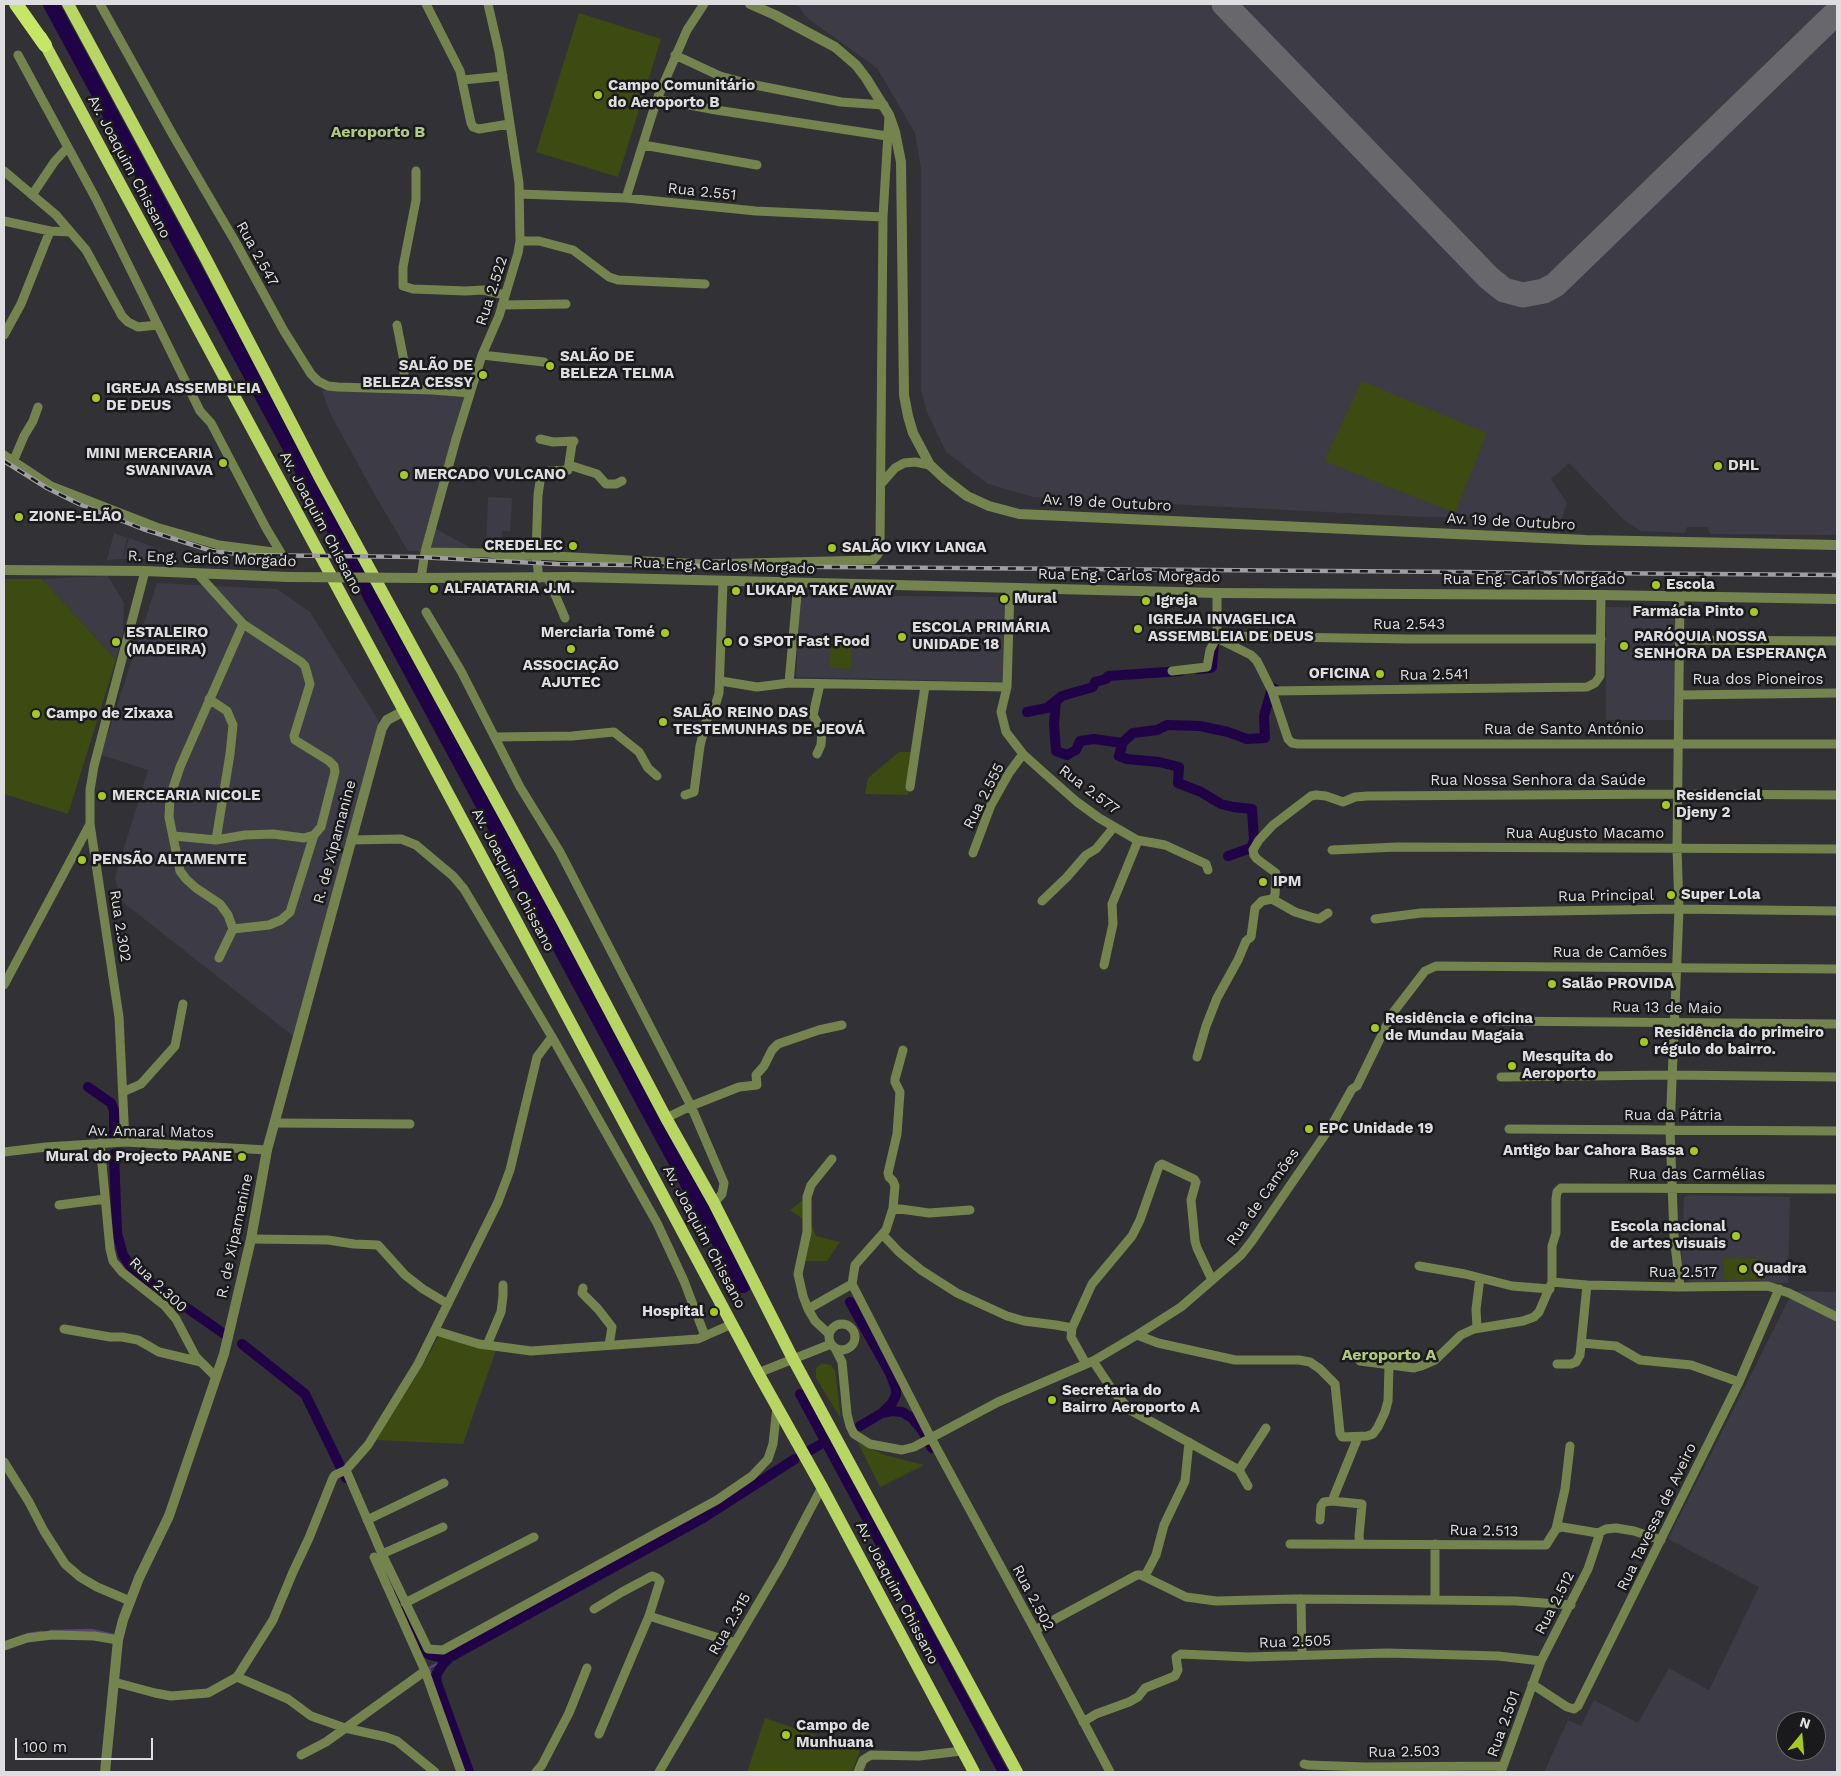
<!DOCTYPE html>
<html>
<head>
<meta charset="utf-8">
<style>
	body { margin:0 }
	#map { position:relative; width:1841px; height:1776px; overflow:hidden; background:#323136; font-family:"Work Sans",sans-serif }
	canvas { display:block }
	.frame { position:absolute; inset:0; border:5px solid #dedde0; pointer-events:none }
	.north { position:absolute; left:1776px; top:1711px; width:50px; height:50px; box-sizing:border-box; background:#1a1a1c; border:1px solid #68686a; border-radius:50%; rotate:17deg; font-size:14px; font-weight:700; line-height:20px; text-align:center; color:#dedde0 }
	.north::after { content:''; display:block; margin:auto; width:18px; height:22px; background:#a5c822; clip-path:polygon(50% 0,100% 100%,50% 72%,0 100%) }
	.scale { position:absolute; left:15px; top:1738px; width:138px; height:22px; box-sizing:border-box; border:2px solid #dedde0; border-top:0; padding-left:6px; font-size:15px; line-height:18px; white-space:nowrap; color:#dedde0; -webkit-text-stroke:4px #1a1a1c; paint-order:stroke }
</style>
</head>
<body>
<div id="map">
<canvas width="1841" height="1776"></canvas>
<div class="frame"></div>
<div class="north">N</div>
<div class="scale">100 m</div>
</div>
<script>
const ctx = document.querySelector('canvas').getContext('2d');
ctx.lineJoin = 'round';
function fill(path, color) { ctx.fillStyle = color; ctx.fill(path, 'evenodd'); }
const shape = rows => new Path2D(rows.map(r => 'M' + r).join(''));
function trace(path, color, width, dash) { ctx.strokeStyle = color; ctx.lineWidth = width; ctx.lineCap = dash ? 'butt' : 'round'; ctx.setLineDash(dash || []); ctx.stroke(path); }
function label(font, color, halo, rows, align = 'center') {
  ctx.font = font + ' "Work Sans",sans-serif'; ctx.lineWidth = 5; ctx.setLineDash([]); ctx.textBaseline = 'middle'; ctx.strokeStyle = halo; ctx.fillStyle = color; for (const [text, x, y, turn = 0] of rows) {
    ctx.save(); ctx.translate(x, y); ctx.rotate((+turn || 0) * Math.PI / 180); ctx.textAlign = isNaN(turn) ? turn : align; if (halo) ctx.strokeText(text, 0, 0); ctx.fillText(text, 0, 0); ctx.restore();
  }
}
const built = shape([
	[794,4,1837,4,1837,535,1710,534,1708,527,1687,527,1685,533,1641,531,1624,520,1569,463,1551,479,1567,503,1560,524,1546,518,1537,522,1515,522,1470,517,1424,517,1033,497,988,484,946,452,927,412,921,390,921,169,915,133,877,68,821,28,804,15,800,7],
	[347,388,468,396,431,526,476,551,408,551,376,497,331,415,322,391],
	[488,497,512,498,510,531,502,531,501,550,486,550],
	[114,533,127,538,122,559,107,560],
	[129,538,166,552,165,559,123,559],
	[108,576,124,603,123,632,116,660,42,579],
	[157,583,277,589,310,612,379,721,293,1036,120,900,115,877,148,770,101,755],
	[800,595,1006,597,1007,682,796,677],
	[1606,607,1677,608,1675,720,1606,720],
	[1688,1195,1790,1197,1788,1283,1701,1283,1690,1282,1681,1276,1684,1197],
	[1793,1291,1837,1292,1837,1772,1544,1772,1568,1720,1581,1726,1594,1700,1638,1723,1669,1668,1709,1690,1759,1587,1668,1539],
	[1786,1721,1816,1721,1816,1751,1786,1751]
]);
const green = shape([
	[579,13,661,39,618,177,536,152],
	[1362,381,1487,433,1455,513,1324,461],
	[4,579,42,579,116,660,68,814,4,794],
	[831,637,852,638,851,669,830,668],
	[899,752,915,752,908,795,865,794,868,778],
	[809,1195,810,1219,816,1236,840,1242,827,1261,801,1261,804,1220,790,1210],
	[1724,1258,1761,1259,1763,1280,1723,1280],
	[443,1328,496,1350,463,1444,376,1440,422,1367],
	[822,1363,831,1365,835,1371,841,1419,816,1378,816,1368],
	[858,1443,885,1455,924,1465,880,1487],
	[765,1718,860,1751,852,1772,747,1772]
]);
const stream = shape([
	[50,1631,91,1630,114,1635],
	[28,1634,42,1632],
	[440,1700,429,1668,450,1657]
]);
const canal = shape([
	[1198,669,1210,668,1212,667,1214,643],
	[1056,701,1054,724,1056,751,1067,755,1076,750,1080,741,1094,739,1122,743,1133,733,1157,730,1167,725,1200,726,1228,732,1247,739,1265,738,1264,716,1272,688,1275,689],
	[1027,712,1047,708,1062,696,1093,687,1095,682,1106,679,1108,676,1181,671],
	[1123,742,1119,756,1127,759,1159,762,1179,767,1178,783,1201,792,1221,804,1233,807,1252,809,1254,841,1251,848,1228,856],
	[88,1087,111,1103,114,1110,114,1136],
	[114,1154,117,1233,123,1255,133,1270,227,1336],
	[850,1302,890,1373,896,1389,896,1395,892,1403,883,1412],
	[242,1344,305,1394,346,1478],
	[800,1394,1003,1772],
	[860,1426,882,1413,892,1411,902,1412,912,1418,922,1430,932,1448],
	[809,1451,826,1441],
	[397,1594,421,1649,430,1655,443,1658,450,1657],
	[469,1772,437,1683,436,1675,443,1664,450,1657,703,1518,795,1459]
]);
const river = shape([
	[51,4,743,1285]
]);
const taxiway = shape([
	[1224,4,1489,278,1504,290,1523,295,1544,291,1555,285,1837,12]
]);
const minor = shape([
	[100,4,174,137,236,243,284,331,311,374,318,381,328,386,338,387,433,390,470,393],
	[426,4,460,71,471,123,473,127,479,129,509,124],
	[675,55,720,76,750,84,841,102,884,105],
	[463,80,503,76],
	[657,99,716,110,887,136],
	[643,145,757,165],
	[4,171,56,215,86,250,122,316,128,322,138,327,158,325],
	[416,171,416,200,403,267,403,286,413,289,466,291,483,290,505,295],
	[520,194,626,198,756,211,883,217],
	[32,195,55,161,68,147],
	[626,198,657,99,687,30,704,4],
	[4,221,50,231,70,232],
	[520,241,539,241,573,250,609,277,618,280,705,284],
	[502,305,566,304],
	[397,325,404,361,404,389],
	[4,335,21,304,50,231],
	[482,355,544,362],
	[4,455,51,486,156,527,219,545,281,553,266,528,211,423,200,411,96,199,18,55],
	[13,462,24,436,33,421,38,407],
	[569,465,597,474,606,484,616,484,622,481],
	[881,484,895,468,904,463,915,462,930,465],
	[425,552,488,553,510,556,536,555,703,564,873,560,878,554,880,544,883,217,889,116],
	[198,574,243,624,301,662,305,666,310,684,294,736,295,740,329,761,334,766,335,772,321,827,314,835,290,912,281,920,269,925,233,929],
	[421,578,425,552,456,439,482,355,499,316,518,253,520,241,519,183,499,52,488,4],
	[539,578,536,555,538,495,541,475,548,471,568,470,572,444,574,441,553,442,540,439],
	[548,578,565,618],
	[1010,589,1007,687,1001,712,1006,732,1023,754,1043,772,1077,802,1099,818,1137,840,1165,845,1204,863,1206,864,1208,870],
	[426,612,461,671,520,787,560,852,691,1106,724,1183,722,1194,714,1203],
	[1217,636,1221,640,1251,655,1257,661,1272,691,1288,739,1292,743,1298,744,1837,744],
	[1217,636,1410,639,1601,639],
	[1680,640,1837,641],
	[1172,671,1207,667,1210,650,1217,636,1217,593],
	[721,681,757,687,789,683,1007,687],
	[789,683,798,583],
	[1272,691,1587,687,1595,683,1600,676,1601,595],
	[1679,695,1837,693],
	[209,699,227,711,233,725,230,754,216,840],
	[495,737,572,736,614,732,639,752,648,768,657,776],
	[817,754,821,745,822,731,813,715,820,684],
	[910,787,925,686],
	[685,795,694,792,700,746,706,722,708,717,713,713,719,693,723,581],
	[174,836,216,840,245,835,273,834,304,838,314,835],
	[351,840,401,839,416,845,453,876,464,889,552,1037,657,1223,684,1281,705,1336],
	[1332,850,1397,847,1837,849],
	[973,853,991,805,1009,773,1023,754],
	[1272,899,1295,912,1311,917,1319,919,1328,913],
	[1042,901,1067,877,1086,855,1096,849,1114,827],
	[1375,919,1421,913,1679,909,1837,911],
	[219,958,233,929,228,915,220,904,196,888,186,879,180,871,169,817,170,797,180,767,243,624],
	[1104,965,1113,924,1112,904,1137,843,1137,840],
	[4,985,90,824],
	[1497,1021,1837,1024],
	[552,1037,537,1057,510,1170,498,1202,418,1364,368,1445,346,1470,382,1554,428,1649,443,1650,717,1500,752,1476,768,1459,773,1444,777,1407],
	[903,1050,895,1079,895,1082,900,1092,897,1134,888,1173,889,1177,893,1181,895,1186,893,1208,886,1230,855,1265,852,1284,931,1438,1035,1630,1110,1772],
	[1197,1057,1206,1026,1217,998,1238,960,1246,941,1251,937,1255,908,1262,901,1272,899,1275,895,1276,873,1257,859,1254,855,1253,850,1259,840,1273,825,1311,796,1316,795,1326,796,1343,802,1355,797,1367,796,1678,794,1837,795],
	[1501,1077,1672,1075,1837,1077],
	[123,1092,141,1084,175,1046,183,1004],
	[666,1118,691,1106,739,1087,757,1085,756,1075,764,1066,772,1050,778,1044,819,1030,842,1025],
	[275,1123,410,1124],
	[1509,1129,1837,1131],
	[125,1142,119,1017,90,824,90,790,94,766,145,571],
	[100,1143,110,1249,113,1261,122,1272,165,1306,176,1319,196,1357,216,1377],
	[4,1152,46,1147,125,1142,267,1150],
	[59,1205,105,1199],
	[893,1208,929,1213,970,1210],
	[883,1235,899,1252,921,1270,957,1293,1007,1316,1024,1321,1056,1325,1072,1328],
	[251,1239,328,1240,354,1244,378,1245,405,1275,423,1289,448,1304],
	[1419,1266,1465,1274,1512,1286,1550,1289],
	[1552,1282,1587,1285,1680,1287,1768,1286,1789,1293,1837,1317],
	[1680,1287,1674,1236,1670,1130,1679,909,1677,848,1680,597],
	[583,1288,582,1293,598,1309,612,1327,609,1345],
	[808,1309,803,1296,798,1274,807,1232,807,1197,811,1185,832,1159],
	'829 1337a13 13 0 1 1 26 0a13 13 0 1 1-26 0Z',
	[1477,1328,1476,1309,1480,1278],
	[64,1329,110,1337,122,1337,138,1340,159,1352,201,1362],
	[436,1331,479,1344,531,1351,698,1339,732,1324],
	[829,1334,815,1321,808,1309,852,1284],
	[1137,1335,1158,1343,1235,1360,1299,1360,1310,1362,1320,1369,1335,1384,1340,1433,1342,1437,1367,1436,1373,1434,1378,1427,1385,1412,1388,1401,1389,1366],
	[1581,1343,1616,1346,1640,1360,1691,1365,1739,1382],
	[487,1345,501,1312,503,1296,503,1285],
	[835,1348,842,1362,847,1414,850,1426,854,1434,870,1444,902,1450,914,1447,998,1402,1093,1361,1137,1335,1181,1307,1241,1255,1252,1241,1333,1123,1352,1089,1357,1086,1392,1014,1425,971,1436,966,1837,969],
	[1093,1361,1113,1391,1130,1410,1239,1470,1248,1486],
	[1360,1361,1414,1368,1421,1366,1435,1360,1461,1335,1474,1329,1523,1321,1534,1317,1539,1312,1552,1282,1552,1246,1556,1233,1556,1199,1557,1192,1561,1188,1837,1189],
	[1086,1364,1071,1337,1072,1328,1092,1284,1132,1236,1140,1220,1159,1166,1162,1164,1194,1179,1196,1182,1191,1200,1195,1241,1197,1248,1212,1280],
	[1557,1364,1571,1364,1576,1362,1580,1355,1587,1285],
	[758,1373,831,1344],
	[4,1462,29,1502,44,1531,65,1564,80,1577,97,1587,130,1601],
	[1239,1470,1266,1428],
	[1332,1501,1358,1437],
	[367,1520,444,1483],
	[1320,1520,1321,1506,1324,1502,1332,1501,1362,1504,1359,1536,1360,1544],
	[1556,1529,1565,1489,1570,1446],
	[1598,1533,1606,1529,1616,1528,1634,1531,1661,1540],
	[1290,1544,1542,1545,1546,1545,1556,1529,1562,1527,1598,1533],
	[382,1554,443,1527],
	[374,1557,425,1671,461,1772],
	[1145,1576,1156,1555,1164,1525,1185,1481,1189,1442],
	[1301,1599,1302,1655],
	[1435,1600,1435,1544],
	[405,1603,534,1537],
	[594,1609,622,1592,652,1576,657,1578,660,1581,649,1616,599,1734],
	[649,1616,735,1643],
	[1035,1630,1137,1575,1141,1575,1186,1597,1216,1601,1294,1599,1435,1600,1516,1601,1571,1605],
	[4,1646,27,1638,52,1635,94,1636,118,1640],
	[237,1677,288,1699,311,1716,345,1728,386,1737,397,1741,435,1772],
	[114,1682,155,1693,171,1696,208,1693,237,1677,273,1620,293,1572,309,1538,333,1478,335,1475,346,1470],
	[1532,1684,1567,1707,1574,1709,1578,1706,1739,1382,1779,1289],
	[1083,1722,1096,1714,1129,1702,1138,1697,1145,1688,1175,1676,1178,1670,1176,1657,1181,1654,1248,1657,1387,1653,1498,1656,1541,1661],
	[301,1755,326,1742,425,1671],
	[1304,1764,1308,1765,1365,1767,1503,1766],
	[536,1772,542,1765,569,1713,587,1668],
	[659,1772,782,1563,822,1487],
	[858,1772,863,1760,871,1755,919,1756,962,1751],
	[1501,1772,1541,1661,1588,1569,1599,1536,1598,1533]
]);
const tertiary = shape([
	[750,4,775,15,835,47,856,65,866,78,889,115,895,132,901,162,904,395,908,416,913,433,930,465,945,479,967,496,989,506,1019,514,1586,540,1837,545],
	[4,570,145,571,288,577],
	[420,578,575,577,1217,593,1601,595,1837,599],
	[105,1772,118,1640,123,1620,139,1578,169,1516,224,1354,251,1239,267,1150,382,728,387,720,404,711]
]);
const primary = shape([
	[68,4,206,259,320,478,562,921,666,1118,714,1203,793,1359,1017,1772],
	[41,37,404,711,758,1373,822,1487,974,1772]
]);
const trunk = shape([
	[16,4,45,45]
]);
const rail = shape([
	[4,461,47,488,79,504,143,529,212,551,245,555,417,557,557,564,703,566,1837,575]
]);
const tertiaryBridge = shape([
	[288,577,420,578]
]);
const markers = [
	[598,95,5,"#a5c822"],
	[550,366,5,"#a5c822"],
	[483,375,5,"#a5c822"],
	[96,398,5,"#a5c822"],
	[223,463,5,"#a5c822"],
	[1718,466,5,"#a5c822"],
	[404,475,5,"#a5c822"],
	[19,517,5,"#a5c822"],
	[573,546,5,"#a5c822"],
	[832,548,5,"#a5c822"],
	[1656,585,5,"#a5c822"],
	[434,589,5,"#a5c822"],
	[736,591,5,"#a5c822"],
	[1004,599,5,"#a5c822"],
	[1146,601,5,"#a5c822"],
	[1754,612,5,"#a5c822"],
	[1138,629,5,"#a5c822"],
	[665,633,5,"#a5c822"],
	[902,637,5,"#a5c822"],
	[116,642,5,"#a5c822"],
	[728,642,5,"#a5c822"],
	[1624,646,5,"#a5c822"],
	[571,649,5,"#a5c822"],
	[1380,674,5,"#a5c822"],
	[36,714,5,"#a5c822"],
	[663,722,5,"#a5c822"],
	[102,796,5,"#a5c822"],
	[1666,805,5,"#a5c822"],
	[82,860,5,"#a5c822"],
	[1263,882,5,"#a5c822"],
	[1671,895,5,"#a5c822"],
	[1552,984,5,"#a5c822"],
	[1375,1028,5,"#a5c822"],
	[1644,1042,5,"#a5c822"],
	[1512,1066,5,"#a5c822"],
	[1309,1129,5,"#a5c822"],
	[1694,1151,5,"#a5c822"],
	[242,1157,5,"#a5c822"],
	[1736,1236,5,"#a5c822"],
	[1743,1269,5,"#a5c822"],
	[714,1312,5,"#a5c822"],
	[1052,1400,5,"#a5c822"],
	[786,1735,5,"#a5c822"]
];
const poiNames = [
	["Campo Comunitário",608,86],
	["do Aeroporto B",608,103],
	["SALÃO DE",560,357],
	["BELEZA TELMA",560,374],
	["SALÃO DE",473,366,"right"],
	["BELEZA CESSY",473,383,"right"],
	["IGREJA ASSEMBLEIA",106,389],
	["DE DEUS",106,406],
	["MINI MERCEARIA",213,454,"right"],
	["SWANIVAVA",213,471,"right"],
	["DHL",1728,466],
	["MERCADO VULCANO",414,475],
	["ZIONE-ELÃO",29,517],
	["CREDELEC",563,546,"right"],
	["SALÃO VIKY LANGA",842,548],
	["Escola",1666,585],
	["ALFAIATARIA J.M.",444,589],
	["LUKAPA TAKE AWAY",746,591],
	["Mural",1014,599],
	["Igreja",1156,601],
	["Farmácia Pinto",1744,612,"right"],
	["IGREJA INVAGELICA",1148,620],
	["ASSEMBLEIA DE DEUS",1148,637],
	["ESCOLA PRIMÁRIA",912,628],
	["UNIDADE 18",912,645],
	["ESTALEIRO",126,633],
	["(MADEIRA)",126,650],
	["Merciaria Tomé",655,633,"right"],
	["PARÓQUIA NOSSA",1634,637],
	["SENHORA DA ESPERANÇA",1634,654],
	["O SPOT Fast Food",738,642],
	["ASSOCIAÇĀO",571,666,"center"],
	["AJUTEC",571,683,"center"],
	["OFICINA",1370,674,"right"],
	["SALÃO REINO DAS",673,713],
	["TESTEMUNHAS DE JEOVÁ",673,730],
	["Campo de Zixaxa",46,714],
	["MERCEARIA NICOLE",112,796],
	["Residencial",1676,796],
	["Djeny 2",1676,813],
	["PENSÃO ALTAMENTE",92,860],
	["IPM",1273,882],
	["Super Lola",1681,895],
	["Salão PROVIDA",1562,984],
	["Residência e oficina",1385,1019],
	["de Mundau Magaia",1385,1036],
	["Residência do primeiro",1654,1033],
	["régulo do bairro.",1654,1050],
	["Mesquita do",1522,1057],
	["Aeroporto",1522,1074],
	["EPC Unidade 19",1319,1129],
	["Antigo bar Cahora Bassa",1684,1151,"right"],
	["Mural do Projecto PAANE",232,1157,"right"],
	["Escola nacional",1726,1227,"right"],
	["de artes visuais",1726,1244,"right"],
	["Quadra",1753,1269],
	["Hospital",704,1312,"right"],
	["Secretaria do",1062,1391],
	["Bairro Aeroporto A",1062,1408],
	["Campo de",796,1726],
	["Munhuana",796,1743]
];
const streetNames = [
	["Av. Joaquim Chissano",129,167,62],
	["Rua 2.551",702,192,6],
	["Rua 2.547",257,254,61],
	["Rua 2.522",492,291,-72],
	["Av. 19 de Outubro",1107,503,3],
	["Av. 19 de Outubro",1511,522,3],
	["Av. Joaquim Chissano",321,523,62],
	["R. Eng. Carlos Morgado",212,559,2],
	["Rua Eng. Carlos Morgado",724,566,2],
	["Rua Eng. Carlos Morgado",1129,576,1],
	["Rua Eng. Carlos Morgado",1534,580],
	["Rua 2.543",1409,625],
	["Rua 2.541",1434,675,-1],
	["Rua dos Pioneiros",1758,680],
	["Rua de Santo António",1564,730],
	["Rua Nossa Senhora da Saúde",1538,781],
	["Rua 2.577",1089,790,37],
	["Rua 2.555",984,796,-63],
	["Rua Augusto Macamo",1585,834],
	["R. de Xipamanine",335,842,-75],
	["Av. Joaquim Chissano",513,880,62],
	["Rua Principal",1606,896,-1],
	["Rua 2.302",120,926,81],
	["Rua de Camões",1610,953],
	["Rua 13 de Maio",1667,1008,1],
	["Rua da Pátria",1673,1116],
	["Av. Amaral Matos",151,1132,1],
	["Rua das Carmélias",1697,1175],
	["Rua de Camões",1263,1197,-55],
	["R. de Xipamanine",235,1236,-78],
	["Av. Joaquim Chissano",704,1237,62],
	["Rua 2.517",1683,1273],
	["Rua 2.300",158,1285,43],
	["Rua Tavessa de Aveiro",1657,1517,-64],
	["Rua 2.513",1484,1531,1],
	["Av. Joaquim Chissano",897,1593,62],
	["Rua 2.502",1033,1598,62],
	["Rua 2.512",1555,1603,-63],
	["Rua 2.315",730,1624,-60],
	["Rua 2.505",1295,1642,-2],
	["Rua 2.501",1504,1724,-70],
	["Rua 2.503",1404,1752,-1]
];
const neighbourhoodNames = [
	["Aeroporto B",378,132],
	["Aeroporto A",1389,1355]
];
fill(built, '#3d3b45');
fill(green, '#3d4a11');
trace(stream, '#594474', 2.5);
trace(canal, '#200346', 10);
trace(river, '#200346', 16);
trace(taxiway, '#68686c', 25);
trace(minor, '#75844f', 9);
trace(tertiary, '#75844f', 10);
trace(primary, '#b8d663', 12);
trace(trunk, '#c6e666', 14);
trace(rail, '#9f9ea2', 4.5);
trace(rail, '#1a1a1c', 2.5, [8]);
trace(tertiaryBridge, '#75844f', 10);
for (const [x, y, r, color] of markers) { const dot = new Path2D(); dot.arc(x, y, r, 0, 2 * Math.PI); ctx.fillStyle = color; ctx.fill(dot); trace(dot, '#1a1a1c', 2); }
label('bold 15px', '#dedde0', '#1a1a1c', poiNames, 'left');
label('15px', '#dedde0', '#1a1a1c', streetNames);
label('bold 16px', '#b3c87f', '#1a1a1c', neighbourhoodNames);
</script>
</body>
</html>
